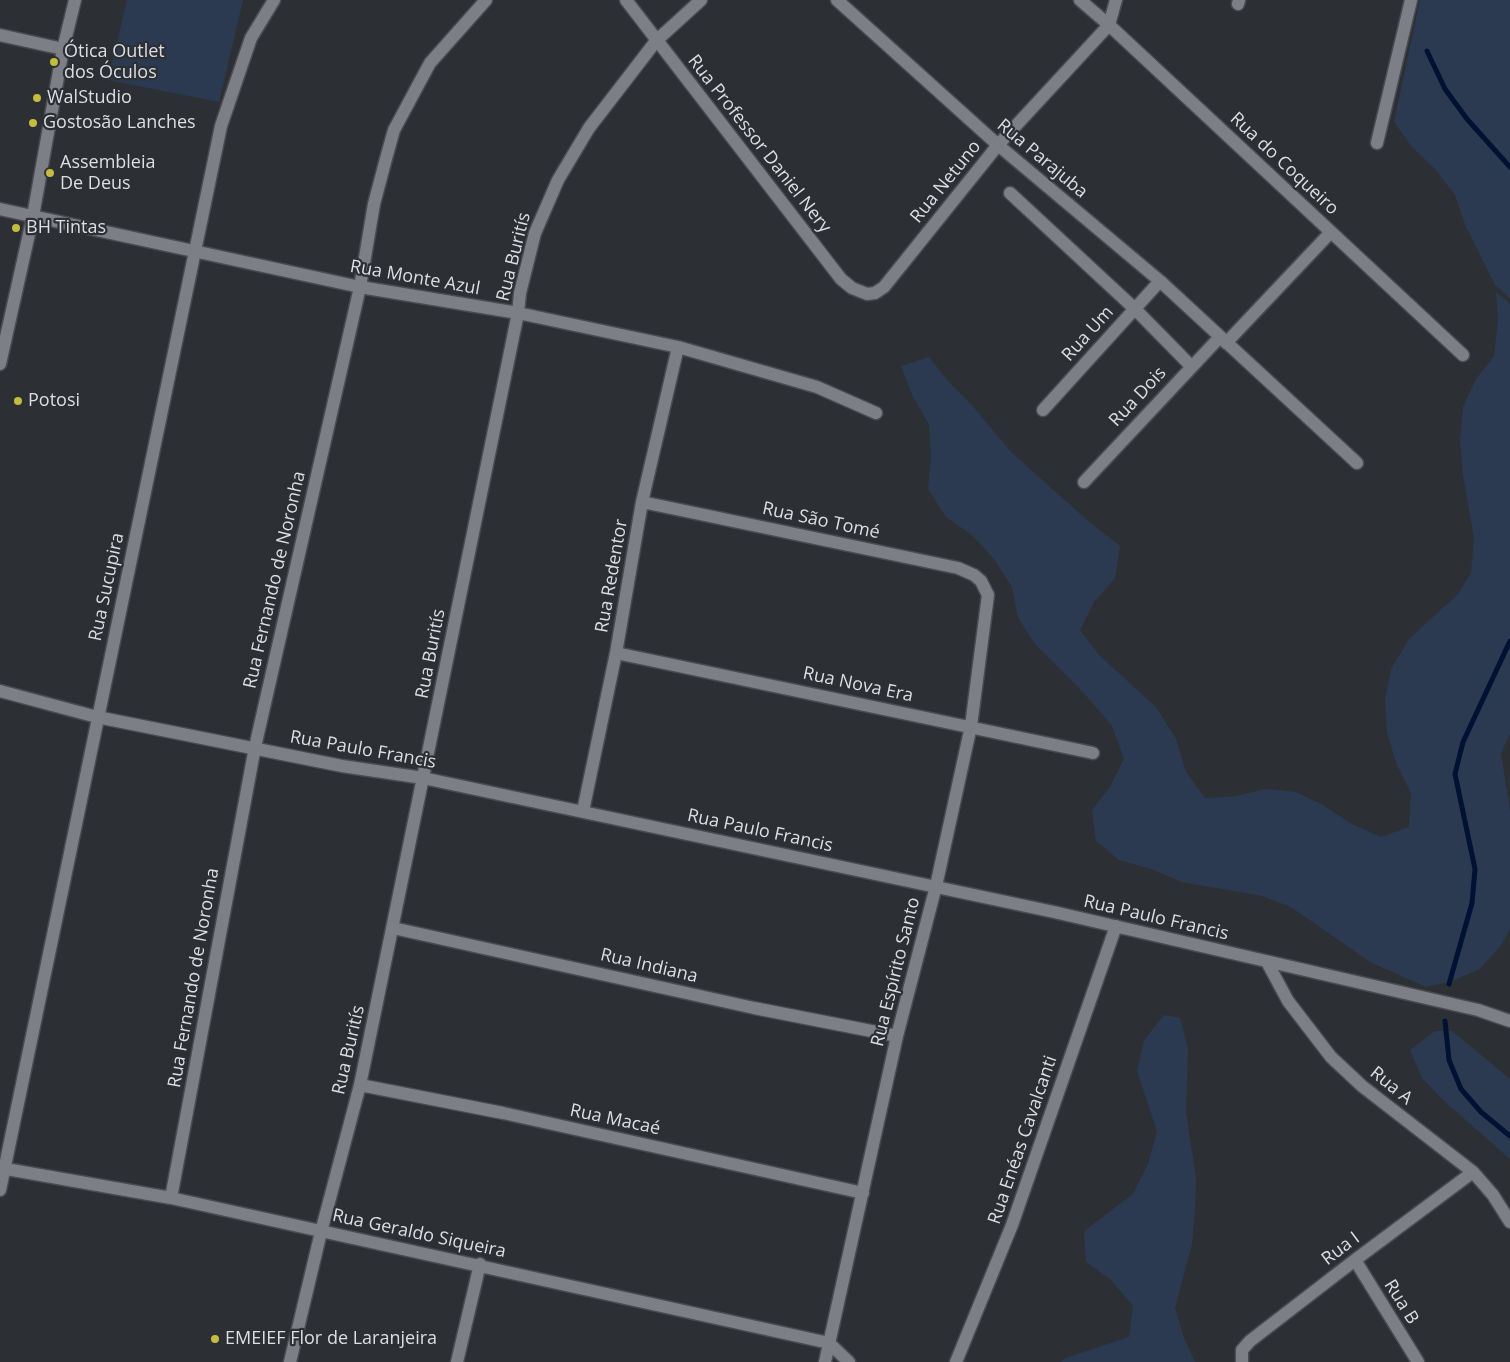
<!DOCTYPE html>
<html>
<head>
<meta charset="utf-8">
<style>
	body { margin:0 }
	canvas { display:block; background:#2c2f34 }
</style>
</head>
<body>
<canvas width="1510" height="1362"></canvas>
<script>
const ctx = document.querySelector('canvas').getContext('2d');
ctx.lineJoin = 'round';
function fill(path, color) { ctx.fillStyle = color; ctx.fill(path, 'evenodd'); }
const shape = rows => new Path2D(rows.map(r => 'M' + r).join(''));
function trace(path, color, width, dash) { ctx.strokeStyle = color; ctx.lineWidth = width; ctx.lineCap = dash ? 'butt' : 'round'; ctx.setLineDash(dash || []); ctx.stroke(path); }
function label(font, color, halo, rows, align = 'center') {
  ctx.font = font + ' "Open Sans",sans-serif'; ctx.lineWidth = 4.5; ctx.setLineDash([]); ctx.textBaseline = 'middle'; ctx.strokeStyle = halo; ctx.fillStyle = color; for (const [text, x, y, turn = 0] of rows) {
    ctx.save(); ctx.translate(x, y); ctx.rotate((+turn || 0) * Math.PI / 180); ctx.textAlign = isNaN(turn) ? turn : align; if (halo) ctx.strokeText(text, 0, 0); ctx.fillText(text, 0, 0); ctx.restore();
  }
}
const green = shape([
	[127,0,243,0,219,102,108,80],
	[1420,0,1510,0,1510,298,1495,285,1465,224,1455,195,1435,169,1412,147,1394,122],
	[1496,292,1510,304,1510,734,1501,753,1510,811,1510,929,1501,945,1480,969,1452,981,1426,987,1370,962,1291,907,1262,896,1182,882,1151,869,1119,860,1096,841,1092,810,1110,787,1124,759,1112,726,1082,691,1035,644,1018,618,1012,587,994,559,972,535,946,517,928,489,931,456,929,424,913,397,901,366,929,357,948,381,971,404,1012,453,1087,520,1120,546,1115,578,1094,602,1080,630,1099,655,1156,707,1176,739,1186,772,1205,798,1236,796,1265,789,1296,792,1323,805,1350,823,1381,837,1409,827,1411,793,1397,765,1387,733,1385,700,1391,669,1409,639,1458,594,1471,573,1474,538,1463,475,1460,441,1463,407,1476,379,1494,356,1498,320],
	[1164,1015,1180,1018,1188,1048,1186,1112,1196,1178,1195,1211,1192,1244,1175,1308,1184,1338,1195,1362,1061,1362,1066,1358,1129,1337,1133,1306,1111,1280,1086,1262,1084,1231,1133,1194,1148,1164,1157,1131,1137,1071,1144,1040],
	[1435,1031,1452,1031,1510,1079,1510,1159,1443,1100,1422,1078,1410,1050]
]);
const stream = shape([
	[1427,51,1445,89,1467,119,1510,167],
	[1449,984,1472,903,1475,869,1455,774,1463,742,1510,641],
	[1445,1021,1449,1060,1461,1089,1481,1112,1510,1136]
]);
const minor = shape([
	[626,0,841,279,852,288,867,294,875,293,884,287,998,145,1109,25,1116,0],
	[837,0,998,145,1160,281,1357,463],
	[1080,0,1109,25,1463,355],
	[1238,4,1239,0],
	[0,35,63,49],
	[1377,143,1411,0],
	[1010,193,1135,309,1191,366],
	[0,209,360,287,518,313,678,347,817,387,876,413],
	[1226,343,1331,232],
	[0,364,33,216,63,49,75,0],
	[1043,410,1160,281],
	[1084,482,1219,338],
	[642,502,958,568,974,575,981,581,988,595,971,726,936,886,897,1036,825,1362],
	[616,653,1093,753],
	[0,691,97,717,342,766,423,778,1054,912,1478,1010,1510,1021],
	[583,811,616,653,642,502,678,347],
	[393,928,754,1008,897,1036],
	[1267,962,1288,1001,1331,1057,1362,1086,1473,1172,1493,1195,1510,1222],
	[360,1085,503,1113,863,1193],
	[0,1168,171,1198,829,1343,849,1362],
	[0,1190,221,126,251,38,274,0],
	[171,1198,255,747,360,287,374,204,387,155,394,130,430,63,486,0],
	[1355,1260,1418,1362],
	[290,1362,321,1232,360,1085,518,313,520,293,535,233,558,180,589,128,656,41,701,0],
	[457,1362,480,1264],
	[956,1362,1012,1225,1116,926],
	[1242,1362,1242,1350,1250,1341,1355,1260,1473,1172]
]);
const markers = [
	[54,62,5,"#c4bc3d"],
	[37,98,5,"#c4bc3d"],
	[33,123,5,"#c4bc3d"],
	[50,173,5,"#c4bc3d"],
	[16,228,5,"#c4bc3d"],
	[18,401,5,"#c4bc3d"],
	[215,1339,5,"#c4bc3d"]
];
const poiNames = [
	["Ótica Outlet",64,52],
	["dos Óculos",64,73],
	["WalStudio",47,98],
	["Gostosão Lanches",43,123],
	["Assembleia",60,163],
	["De Deus",60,184],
	["BH Tintas",26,228],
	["Potosi",28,401],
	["EMEIEF Flor de Laranjeira",225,1339]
];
const streetNames = [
	["Rua Professor Daniel Nery",759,144,52],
	["Rua Parajuba",1042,159,40],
	["Rua do Coqueiro",1284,164,43],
	["Rua Netuno",946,182,-51],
	["Rua Buritís",514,257,-76],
	["Rua Monte Azul",415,278,10],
	["Rua Um",1088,334,-48],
	["Rua Dois",1138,397,-47],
	["Rua São Tomé",821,521,12],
	["Rua Redentor",612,576,-80],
	["Rua Fernando de Noronha",275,580,-77],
	["Rua Sucupira",107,587,-78],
	["Rua Buritís",431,654,-79],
	["Rua Nova Era",858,685,12],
	["Rua Paulo Francis",363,750,10],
	["Rua Paulo Francis",760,831,12],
	["Rua Paulo Francis",1156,918,13],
	["Rua Indiana",649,966,13],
	["Rua Espírito Santo",896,972,-76],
	["Rua Fernando de Noronha",194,978,-80],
	["Rua Buritís",349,1050,-77],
	["Rua A",1391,1086,39],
	["Rua Macaé",615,1120,12],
	["Rua Enéas Cavalcanti",1023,1140,-71],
	["Rua Geraldo Siqueira",419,1234,12],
	["Rua I",1341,1249,-37],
	["Rua B",1401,1302,58]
];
fill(green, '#2b3a51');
trace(stream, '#001134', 5);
trace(minor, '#484b4f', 15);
trace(minor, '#7c8086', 12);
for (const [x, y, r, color] of markers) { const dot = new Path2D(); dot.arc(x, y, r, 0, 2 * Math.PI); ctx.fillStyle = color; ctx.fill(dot); trace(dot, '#2c2f34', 2); }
label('18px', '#dcdfe2', '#2c2f34', poiNames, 'left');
label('18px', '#dcdfe2', '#2c2f34', streetNames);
</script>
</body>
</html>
